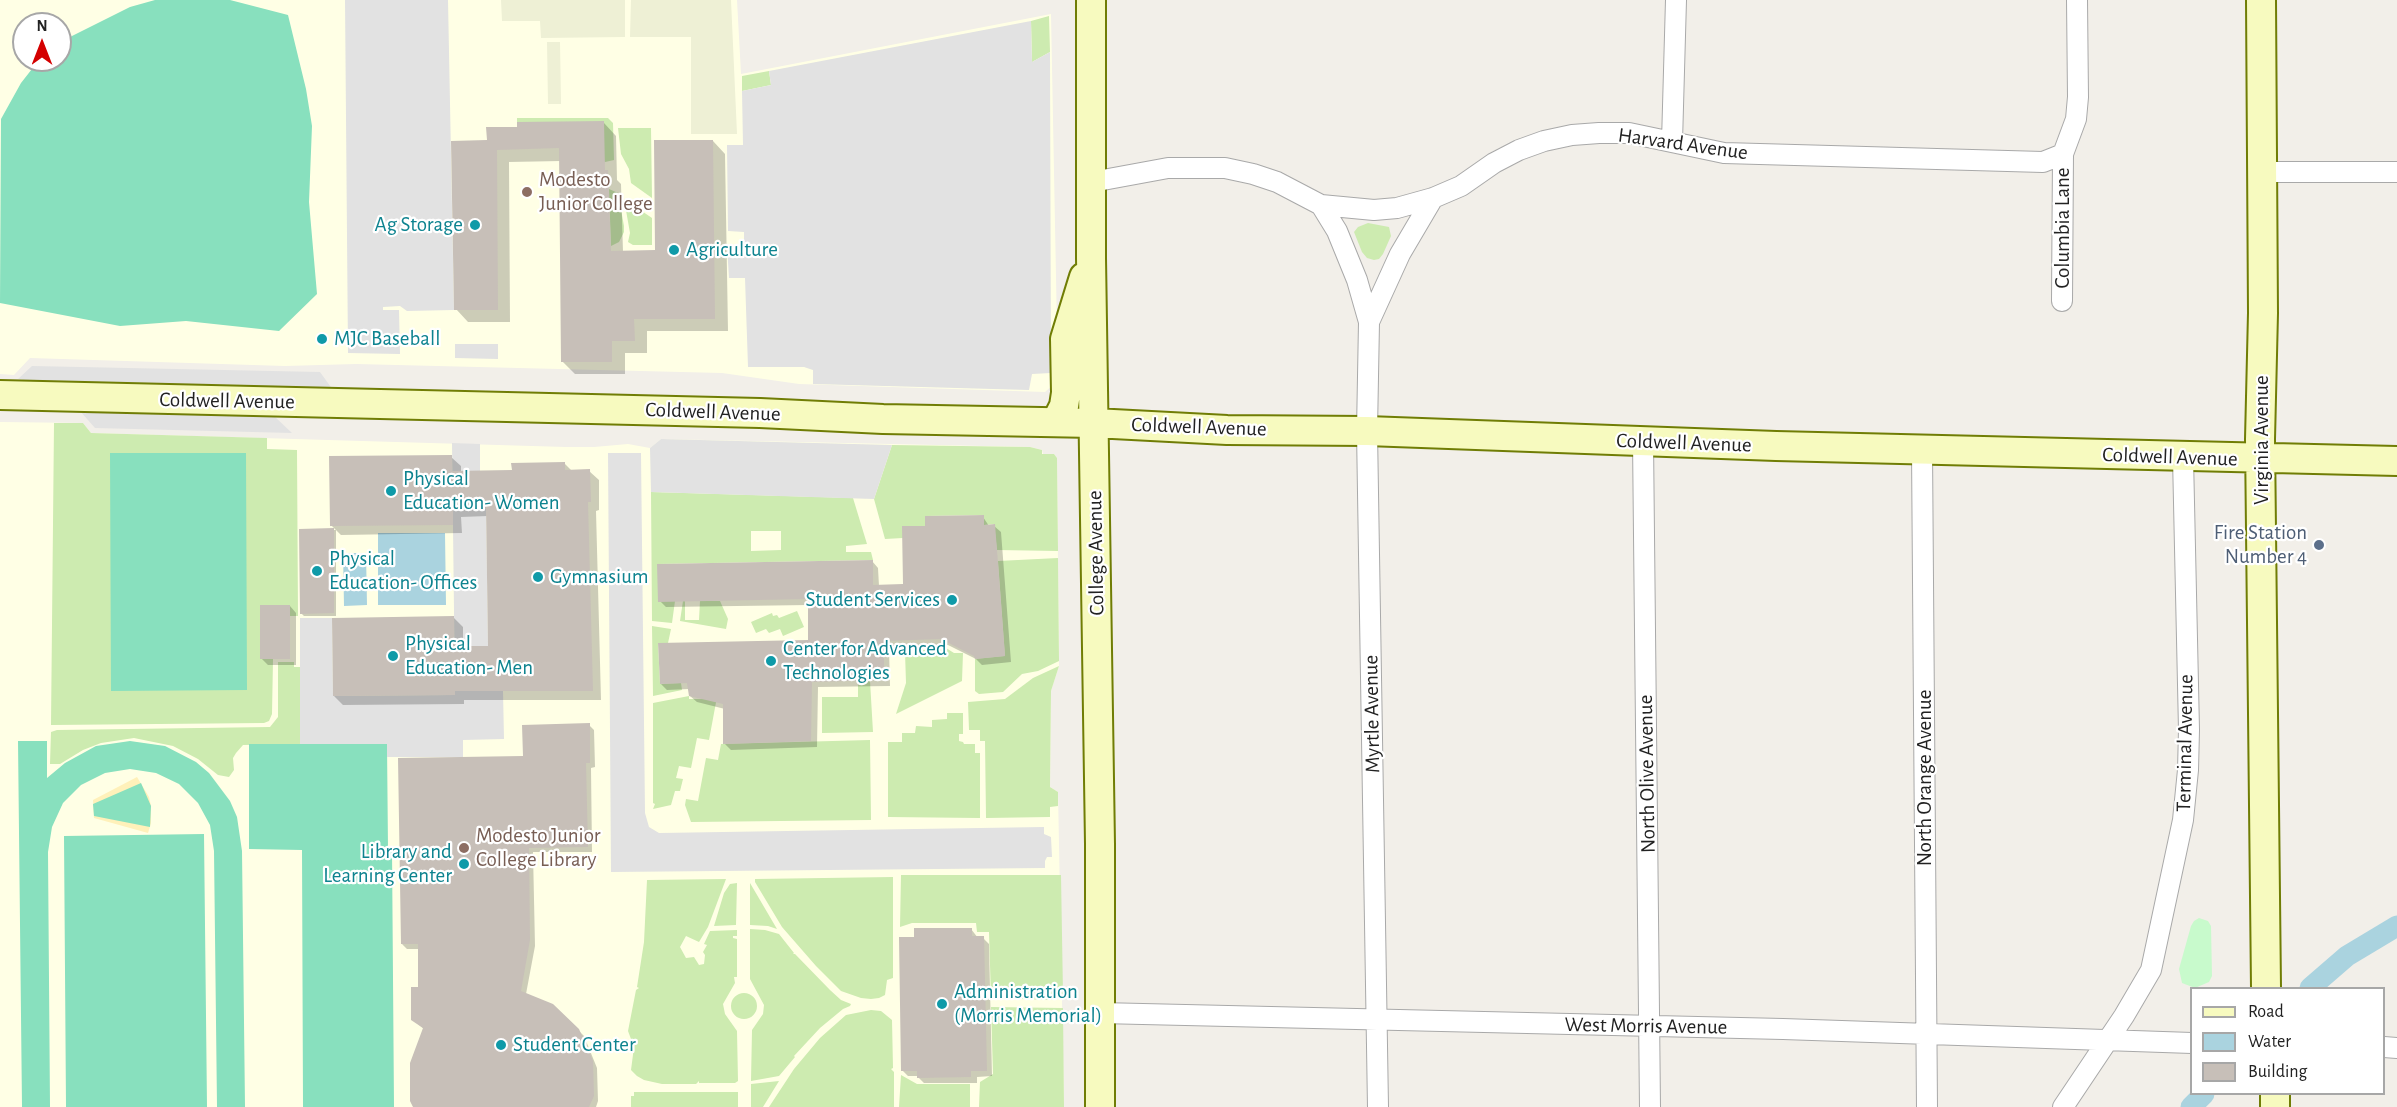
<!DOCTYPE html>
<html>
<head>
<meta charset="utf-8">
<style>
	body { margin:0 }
	#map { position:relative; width:2397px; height:1107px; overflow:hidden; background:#f2efe9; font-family:"Alegreya Sans",sans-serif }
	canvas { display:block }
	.legend { position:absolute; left:2190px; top:987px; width:195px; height:108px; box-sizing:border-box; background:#fff; border:2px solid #a7a7a7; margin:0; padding:8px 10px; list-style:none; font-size:18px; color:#222 }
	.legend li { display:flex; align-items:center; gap:12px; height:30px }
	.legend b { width:30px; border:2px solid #a7a7a7 }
	.north { position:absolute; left:12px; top:12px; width:60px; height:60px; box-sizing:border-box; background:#fff; border:2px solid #a7a7a7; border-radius:50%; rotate:0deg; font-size:16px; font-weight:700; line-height:24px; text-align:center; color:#222 }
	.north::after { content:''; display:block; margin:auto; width:21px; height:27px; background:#d40000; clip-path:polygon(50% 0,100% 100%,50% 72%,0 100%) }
</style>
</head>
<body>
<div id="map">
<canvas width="2397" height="1107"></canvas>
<ul class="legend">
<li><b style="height:8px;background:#f7fabf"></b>Road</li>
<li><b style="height:16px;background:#aad3df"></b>Water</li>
<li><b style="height:16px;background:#c7bfb8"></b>Building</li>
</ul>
<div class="north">N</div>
</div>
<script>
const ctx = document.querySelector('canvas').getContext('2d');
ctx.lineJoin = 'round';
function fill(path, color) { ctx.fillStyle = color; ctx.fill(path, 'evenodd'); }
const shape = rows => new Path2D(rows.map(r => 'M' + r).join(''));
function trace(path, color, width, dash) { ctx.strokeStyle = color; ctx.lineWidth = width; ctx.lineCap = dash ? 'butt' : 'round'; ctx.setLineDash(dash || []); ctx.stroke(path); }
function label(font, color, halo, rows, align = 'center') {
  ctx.font = font + ' "Alegreya Sans",sans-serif'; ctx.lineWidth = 4.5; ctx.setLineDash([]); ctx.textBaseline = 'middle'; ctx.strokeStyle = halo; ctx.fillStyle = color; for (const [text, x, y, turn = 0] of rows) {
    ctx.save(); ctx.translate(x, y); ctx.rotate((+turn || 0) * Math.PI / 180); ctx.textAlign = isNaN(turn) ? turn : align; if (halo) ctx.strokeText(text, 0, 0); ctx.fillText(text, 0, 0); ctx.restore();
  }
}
const education = shape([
	[0,0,737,0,741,74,1051,14,1058,382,1055,383,1045,392,799,384,722,373,356,364,285,366,30,358,14,375,0,374],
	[24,24,60,24,60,60,24,60],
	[0,422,83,423,91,433,566,447,594,447,628,444,650,448,661,439,1030,447,1042,450,1043,454,1054,454,1057,458,1059,666,1051,691,1050,787,1058,792,1064,1107,0,1107]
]);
const farmland = shape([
	[501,0,625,0,625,37,541,38,540,21,502,21],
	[631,0,731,0,737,134,691,134,691,37,630,37],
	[547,42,560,42,561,104,548,104]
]);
const grass = shape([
	[1049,16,1050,52,1032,62,1031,21],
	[769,71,771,85,742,91,742,76],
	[517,118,608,118,613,123,614,160,605,162,517,122],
	[618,128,651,128,652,198,631,183,629,169,621,154],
	[609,189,618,193,624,226,624,232,619,242,611,246],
	[624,199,652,218,652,245,633,245,628,242,630,233],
	[1368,223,1389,227,1391,236,1383,254,1379,259,1374,260,1367,258,1362,252,1354,232,1358,227],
	[54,423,83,423,91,433,267,438,267,449,297,450,298,616,290,616,290,605,260,605,260,659,273,659,272,714,269,721,264,723,51,725],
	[892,445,1030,447,1042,450,1042,454,1054,454,1057,458,1058,551,997,550,994,524,984,525,983,515,925,516,925,526,903,527,903,538,885,539,874,499],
	[651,492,853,498,867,544,846,546,846,552,871,552,873,560,658,564,675,601,672,623,652,621],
	[751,531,781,531,781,550,751,551],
	[1058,558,1059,661,1038,671,1022,674,1003,692,979,694,975,691,975,659,1005,656,998,561],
	[683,601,685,601,685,620,699,620,700,601,720,601,728,619,726,629,680,621],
	[797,611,804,627,783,636,780,629,769,633,766,629,756,633,751,622,772,613,773,616,777,615,779,618],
	[652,626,671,629,668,643,658,643,660,684,681,683,682,690,653,696],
	[946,648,954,653,963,653,962,681,896,714,906,683,905,652],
	[278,662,294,662,294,667,300,667,300,744,243,745,236,753,233,758,234,770,229,777,218,775,198,759,173,746,134,738,101,743,83,750,60,764,50,764,51,732,57,730,270,727,278,717],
	[1059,666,1051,691,1050,787,1058,792,1058,806,1050,807,1050,817,986,818,985,741,980,741,980,730,969,730,968,702,1005,699,1033,678],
	[858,681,870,681,873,732,822,733,822,697,858,697],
	[689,696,689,699,701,699,717,697,709,740,697,738,691,768,679,766,676,778,683,779,680,791,675,791,671,805,653,809,655,804,653,803,653,703],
	[947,713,963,713,963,734,959,734,959,741,963,742,964,744,975,744,975,753,980,753,980,818,888,817,888,742,902,742,902,733,915,733,916,726,932,727,932,720,947,719],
	[870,740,871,820,691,822,685,805,686,799,698,801,706,758,718,760,721,744],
	[901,875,1061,875,1063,994,1056,999,1051,1000,991,998,989,932,977,932,976,923,912,923,900,927],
	[893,877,893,978,887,980,885,995,879,998,871,999,861,998,841,991,816,966,782,927,755,882,755,879],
	[726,879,708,927,699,942,686,936,680,947,686,958,694,957,699,965,704,964,705,955,703,952,707,945,704,944,710,931,737,930,737,936,733,936,733,938,737,939,737,977,734,977,735,983,723,1004,725,1014,737,1031,738,1081,735,1083,699,1083,699,1081,696,1084,662,1084,644,1080,637,1076,631,1070,634,1047,628,1031,636,990,639,988,637,987,644,942,647,880],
	[737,883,736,925,714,926,724,893,730,884],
	[750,883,777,929,768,926,750,925],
	[750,929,765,930,779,934,794,953,793,954,795,954,830,990,841,1000,851,1004,850,1006,843,1009,820,1028,794,1056,795,1057,779,1076,751,1081,752,1030,763,1014,764,1005,750,979],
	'731 1006a13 13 0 1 1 26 0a13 13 0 1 1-26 0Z',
	[991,1007,1063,1008,1064,1107,979,1107,980,1082,993,1074],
	[871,1010,881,1011,892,1020,893,1068,891,1069,894,1072,894,1107,769,1107,794,1069,820,1038,846,1015],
	[901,1075,917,1084,970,1084,970,1107,899,1107],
	[779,1081,763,1107,751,1107,751,1084],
	[634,1092,738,1092,738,1107,631,1107,631,1096,634,1096]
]);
const sand = shape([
	[137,777,149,797,151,806,151,823,148,833,94,818,93,800]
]);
const park = shape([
	[2199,918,2208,921,2211,926,2212,976,2209,982,2195,988,2182,983,2179,969,2191,926,2194,921]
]);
const pitch = shape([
	[155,0,230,0,288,15,306,89,312,126,309,202,317,294,279,331,186,321,120,326,0,303,1,119,21,83,39,60,60,60,60,44,72,36,130,7],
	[110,453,246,453,247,690,111,691],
	[18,741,47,741,47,778,65,763,96,746,130,741,165,746,196,762,209,773,230,801,237,817,242,851,245,1107,217,1107,214,851,210,825,198,803,179,784,156,773,130,769,105,773,81,785,63,803,52,827,48,852,50,1107,22,1107],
	[249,744,387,744,388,849,392,849,394,1107,303,1107,302,850,249,849],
	[141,783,151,806,150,827,94,816,93,804],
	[204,834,207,1107,66,1107,64,836]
]);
const parking = shape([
	[345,0,448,0,454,310,407,311,400,306,383,307,383,310,399,310,400,354,348,353],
	[1031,21,1032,62,1050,52,1051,373,1032,374,1029,390,813,384,813,370,804,367,748,367,745,278,729,278,727,246,742,246,744,243,744,232,728,231,727,145,743,145,742,91,771,85,769,71],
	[455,344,498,344,498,359,455,358],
	[32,366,320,372,333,390,34,382,18,379],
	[80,411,274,416,292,433,95,428],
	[661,439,892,445,874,499,651,492,650,448],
	[452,443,480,444,480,507,486,507,488,646,482,691,503,691,504,739,463,740,463,757,387,757,387,744,300,744,300,618,332,618,333,696,455,695],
	[608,453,641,453,645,813,649,827,659,833,1044,827,1044,834,1051,837,1052,857,1047,857,1045,861,1045,868,611,872]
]);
const water = shape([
	[378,533,445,533,446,605,378,605],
	[343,553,366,553,367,605,344,606]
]);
const shadow = shape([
	[604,123,616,136,617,180,621,184,623,252,657,251,713,141,725,154,728,331,647,331,647,353,625,353,625,374,575,374,562,361,561,161,509,162,510,322,468,322,456,309,488,141],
	[451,457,461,466,461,472,513,472,564,463,572,471,589,471,599,480,599,510,596,511,601,700,464,700,464,704,343,705,334,696,454,618,463,627,463,648,489,648,488,516,461,517,462,533,341,535,331,525],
	[983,517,989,526,994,526,1001,532,1011,662,982,665,976,659,948,645,889,647,890,686,818,687,817,747,731,750,725,744,725,709,697,702,690,696,689,689,667,690,661,684,809,641,809,605,666,607,660,601,872,561,878,568,879,586,905,586,926,527],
	[300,530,336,530,336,616,304,616,301,613],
	[290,606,296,613,296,665,268,665,261,658],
	[589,725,594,730,595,767,591,768,592,852,533,852,535,946,526,994,553,1005,584,1036,597,1068,598,1101,596,1107,415,1107,424,1029,413,1020,419,988,420,949,407,949,402,944,524,758],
	[971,929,978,938,983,938,989,944,992,1076,977,1077,977,1083,924,1083,917,1076,908,1076,902,1070,915,938]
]);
const canal = shape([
	[2310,988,2347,956,2397,926],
	[2191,1107,2204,1094]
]);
const building = shape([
	[604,121,605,170,608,170,611,251,655,250,654,140,713,140,715,319,634,319,635,341,612,341,612,362,561,362,559,148,497,150,498,310,454,310,451,141,487,140,486,127,517,127,517,122],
	[452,455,452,471,512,470,511,463,565,462,565,470,590,469,591,502,588,502,593,691,455,691,455,695,333,696,332,618,454,616,454,646,488,646,486,507,453,509,453,525,330,526,329,456],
	[984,515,984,525,995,524,1005,656,975,659,974,656,941,639,884,641,884,680,812,682,811,741,723,744,723,704,689,696,687,683,660,684,658,643,808,640,808,599,658,602,657,564,873,560,873,585,903,584,902,526,925,526,925,516],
	[334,528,334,613,300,614,299,529],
	[260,605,290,605,290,659,260,659],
	[590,723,590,763,586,763,588,847,529,848,530,940,521,991,553,1004,579,1029,593,1061,594,1096,589,1107,413,1107,410,1101,410,1063,423,1028,411,1020,411,987,418,987,418,944,401,944,398,758,523,756,522,725],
	[914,928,972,928,972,936,984,936,987,1071,971,1071,971,1077,917,1078,917,1071,901,1071,899,937,914,937]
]);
const street = shape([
	[1672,142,1676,0],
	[2263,172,2397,172],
	[1092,182,1168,168,1225,168,1253,174,1277,182,1321,205,1374,210,1397,208,1433,198,1461,186,1494,163,1519,150,1544,141,1572,135,1599,133,1629,133,1724,153,2043,162,2063,154,2076,119,2078,97,2077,0],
	[1321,205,1337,231,1357,280,1369,322],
	[2062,301,2063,154],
	[1643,440,1650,1107],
	[1922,449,1927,1107],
	[1100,1013,1783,1029,2192,1043],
	[2384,1047,2397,1048],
	[1378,1107,1367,431,1369,322,1400,254,1433,198],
	[2063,1107,2124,1016,2151,970,2183,820,2188,770,2189,730,2183,457]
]);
const secondary = shape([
	[1091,0,1091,258,1100,844,1100,1107],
	[2261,0,2263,313,2260,439,2266,988],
	[0,395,760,413,883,419,1094,423,1227,430,1367,431,1776,446,2397,461],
	[1056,422,1064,406,1066,393,1065,339,1084,277],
	[2275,1094,2275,1107]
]);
const markers = [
	[527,192,6,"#8d6e63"],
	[475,225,6,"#0f9aa8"],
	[674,250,6,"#0f9aa8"],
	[322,339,6,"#0f9aa8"],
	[391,491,6,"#0f9aa8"],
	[2319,545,6,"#5c6f8a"],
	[317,571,6,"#0f9aa8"],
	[538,577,6,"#0f9aa8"],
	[952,600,6,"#0f9aa8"],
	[393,656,6,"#0f9aa8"],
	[771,661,6,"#0f9aa8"],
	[464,848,6,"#8d6e63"],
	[464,864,6,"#0f9aa8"],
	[942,1004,6,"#0f9aa8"],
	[501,1045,6,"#0f9aa8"]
];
const streetNames = [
	["Harvard Avenue",1683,144,8],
	["Columbia Lane",2063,228,-90],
	["Coldwell Avenue",227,401,1],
	["Coldwell Avenue",713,412,2],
	["Coldwell Avenue",1199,427,2],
	["Virginia Avenue",2262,440,-90],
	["Coldwell Avenue",1684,443,2],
	["Coldwell Avenue",2170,457,2],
	["College Avenue",1096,553,-91],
	["Myrtle Avenue",1372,714,-91],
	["Terminal Avenue",2185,743,-89],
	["North Olive Avenue",1647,774,-91],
	["North Orange Avenue",1925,778,-90],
	["West Morris Avenue",1646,1026,1]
];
const educationNames = [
	["Modesto",539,180],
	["Junior College",539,204],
	["Modesto Junior",476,836],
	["College Library",476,860]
];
const cultureNames = [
	["Ag Storage",463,225,"right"],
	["Agriculture",686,250],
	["MJC Baseball",334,339],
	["Physical",403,479],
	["Education- Women",403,503],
	["Physical",329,559],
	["Education- Offices",329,583],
	["Gymnasium",550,577],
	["Student Services",940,600,"right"],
	["Physical",405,644],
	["Education- Men",405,668],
	["Center for Advanced",783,649],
	["Technologies",783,673],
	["Library and",452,852,"right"],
	["Learning Center",452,876,"right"],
	["Administration",954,992],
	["(Morris Memorial)",954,1016],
	["Student Center",513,1045]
];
const serviceNames = [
	["Fire Station",2307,533],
	["Number 4",2307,557]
];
fill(education, '#ffffe5');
fill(farmland, '#eef0d5');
fill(grass, '#cdebb0');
fill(sand, '#fff1ba');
fill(park, '#c8facc');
fill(pitch, '#88e0be');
fill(parking, '#e2e2e2');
fill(water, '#aad3df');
fill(shadow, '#0003');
trace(canal, '#aad3df', 21);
fill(building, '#c7bfb8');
trace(street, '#a9a9a9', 22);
trace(secondary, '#707d05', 32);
trace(street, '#fff', 20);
trace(secondary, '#f7fabf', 28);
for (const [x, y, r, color] of markers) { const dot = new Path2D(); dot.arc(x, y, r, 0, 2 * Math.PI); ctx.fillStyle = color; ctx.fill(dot); trace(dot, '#fff', 2); }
label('21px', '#222', '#fff', streetNames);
label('21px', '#785e54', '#fff', educationNames, 'left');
label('21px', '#0d838f', '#fff', cultureNames, 'left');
label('21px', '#4e5e75', '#fff', serviceNames, 'right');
</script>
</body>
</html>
